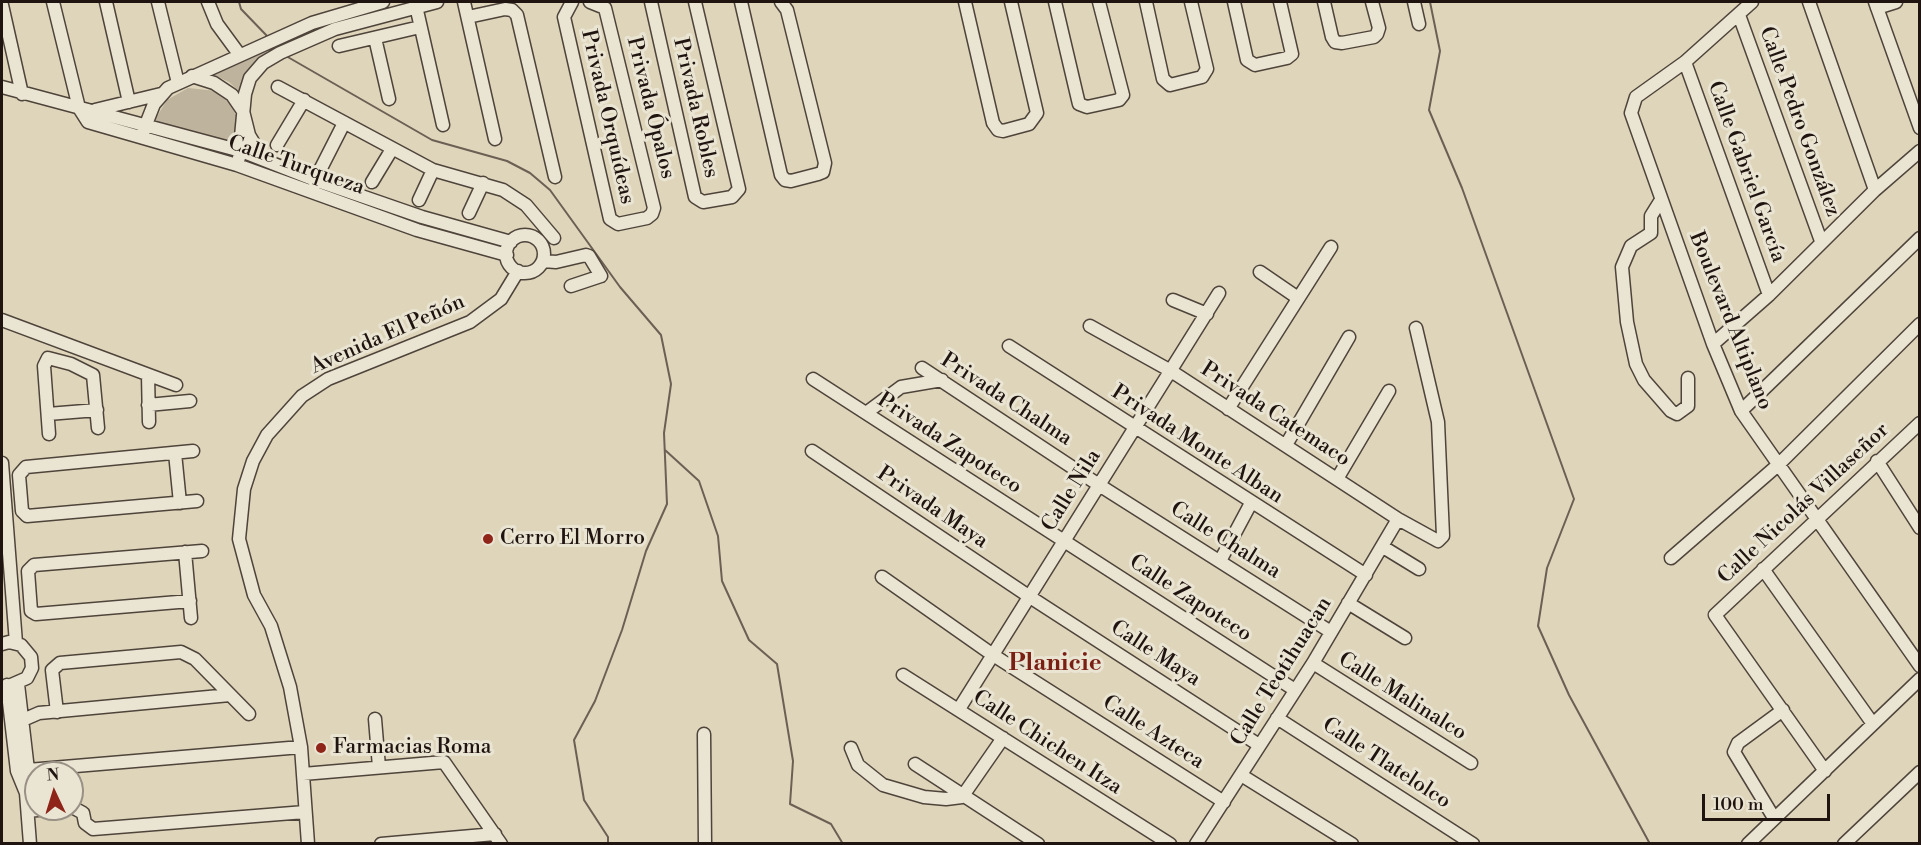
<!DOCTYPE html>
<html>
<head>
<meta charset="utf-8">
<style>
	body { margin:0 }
	#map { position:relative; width:1921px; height:845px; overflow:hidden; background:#ded5bb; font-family:"Libre Bodoni",serif }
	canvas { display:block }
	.frame { position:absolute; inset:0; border:3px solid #1f140f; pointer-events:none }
	.north { position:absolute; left:24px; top:761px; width:60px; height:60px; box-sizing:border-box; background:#eae4d3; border:2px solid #999185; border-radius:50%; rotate:356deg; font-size:16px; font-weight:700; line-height:24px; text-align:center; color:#1f140f }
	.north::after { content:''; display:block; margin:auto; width:21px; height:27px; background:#8f2418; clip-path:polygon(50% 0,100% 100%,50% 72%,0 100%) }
	.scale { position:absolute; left:1702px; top:794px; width:128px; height:27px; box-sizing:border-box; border:3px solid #1f140f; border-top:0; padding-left:8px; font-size:18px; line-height:21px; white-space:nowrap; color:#1f140f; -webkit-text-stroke:4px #eae4d3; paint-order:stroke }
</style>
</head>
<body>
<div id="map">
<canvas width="1921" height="845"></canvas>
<div class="frame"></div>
<div class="north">N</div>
<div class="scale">100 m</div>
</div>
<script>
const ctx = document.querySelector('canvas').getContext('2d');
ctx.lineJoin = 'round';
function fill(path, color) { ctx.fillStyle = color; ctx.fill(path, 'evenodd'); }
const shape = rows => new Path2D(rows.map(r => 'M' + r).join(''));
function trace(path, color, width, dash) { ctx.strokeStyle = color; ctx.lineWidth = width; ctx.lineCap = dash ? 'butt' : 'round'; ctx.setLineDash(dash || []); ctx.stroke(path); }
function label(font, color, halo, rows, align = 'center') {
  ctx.font = font + ' "Libre Bodoni",serif'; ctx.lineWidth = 6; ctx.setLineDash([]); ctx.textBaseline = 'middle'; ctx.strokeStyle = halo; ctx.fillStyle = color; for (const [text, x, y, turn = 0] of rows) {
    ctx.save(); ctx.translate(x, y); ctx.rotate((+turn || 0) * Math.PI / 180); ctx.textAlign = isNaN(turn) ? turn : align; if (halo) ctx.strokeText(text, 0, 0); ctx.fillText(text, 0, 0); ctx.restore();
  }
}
const green = shape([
	[309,33,310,36,263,58,240,92,229,82,214,75],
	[188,88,217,91,231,105,237,117,236,146,154,121,167,100]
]);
const stream = shape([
	[239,2,241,9,269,38],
	[1430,2,1440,51,1429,110,1462,188,1574,499,1547,568,1538,626,1569,695,1650,844],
	[286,56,432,140,507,161,530,173,550,190,620,287,661,335,671,384,664,433,667,504,646,551,622,630,595,701,574,740,584,800,608,837,608,844],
	[665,450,699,481,718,536,722,581,749,640,777,664,793,761,790,804,831,824,843,844]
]);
const minor = shape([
	[53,2,79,108,88,122,237,165,417,230,507,255],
	[106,2,129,102],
	[158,2,178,83],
	[208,2,217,24,239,54],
	[464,2,495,139],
	[572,2,564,17,610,219,618,224,647,218,652,214,654,208,605,8,590,2],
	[651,2,695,197,703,202,732,197,739,189,695,2],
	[741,2,781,175,785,180,791,181,818,174,823,172,825,163,787,10,781,2],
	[965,2,993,123,998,130,1003,131,1029,124,1037,113,1011,2],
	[1055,2,1078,100,1079,104,1087,107,1119,100,1123,95,1099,2],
	[1146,2,1163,79,1170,85,1202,77,1207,69,1191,2],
	[1234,2,1247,60,1255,65,1287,58,1292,54,1280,2],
	[1324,2,1332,37,1335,42,1342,43,1374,37,1377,34,1379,28,1372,2],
	[1414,2,1419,24],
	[1752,2,1685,62,1636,97,1631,113,1713,344,1741,411,1920,666],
	[1809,2,1875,190],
	[1875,2,1920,128],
	[2,5,22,94],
	[416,6,443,125],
	[1877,8,1896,2],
	[1739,15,1821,241],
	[468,17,505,9,512,10,517,15,555,177],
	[375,38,389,99],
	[339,46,420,27],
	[1685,62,1769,295],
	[192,76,214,83,232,95,243,111,249,135,264,160],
	[2,87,241,151,315,180,422,217,511,242],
	[278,87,433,170,503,190,526,205,554,238],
	[95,110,161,94],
	[143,132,154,104,168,88,312,23,383,2],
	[277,145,304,100],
	[239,158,245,94,250,78,263,63,280,53,335,29,437,2],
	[315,180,344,123],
	[372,182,392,149],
	[419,200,433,170],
	[1661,200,1651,216,1651,233,1631,246,1622,267,1627,322,1636,364,1644,380,1671,411,1677,414,1688,406,1688,378],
	[469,213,483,183],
	'506 254a19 19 0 1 1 38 0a19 19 0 1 1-38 0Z',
	[543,261,556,262,586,255,589,256,601,276,571,286],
	[1260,272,1298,298],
	[1173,300,1207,314],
	[2,320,176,385],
	[1090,326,1171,371,1398,519,1438,541,1443,536,1438,422,1416,328],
	[1713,344,1769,295,1875,190,1920,151],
	[1009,346,1366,575],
	[922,368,1099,485,1331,632],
	[148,375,149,422],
	[813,379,1295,690],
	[148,405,190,401],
	[1228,409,1331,247],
	[1741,411,1920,238],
	[866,413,901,387,942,380],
	[48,414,97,410],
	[49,434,44,366,48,358,71,364,93,375,98,428],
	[1286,445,1349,337],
	[193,451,26,467,19,475,22,511,27,516,197,501],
	[812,451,1030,597,1259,745],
	[175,453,180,503],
	[1877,461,1920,528],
	[2,463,16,643],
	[1337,479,1389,391],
	[1383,547,1419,569],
	[185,552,191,618],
	[1671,558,1778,465,1920,324],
	[1220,561,1251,503],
	[1763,569,1873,724],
	[882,577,993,655,1224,802],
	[190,601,36,614,31,611,28,571,34,565,202,551],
	[1348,603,1405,638],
	[2,644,9,642,21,645,31,657,32,668,27,678,11,685],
	[1313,663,1471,763],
	[903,675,1170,844],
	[18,684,28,770,26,793,30,844],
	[7,685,17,771,26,793],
	[959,709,1219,293],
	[57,712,52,670,60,663,181,652,195,659,249,714],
	[1277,718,1473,844],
	[375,719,379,767],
	[23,720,39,713,230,695],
	[704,734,705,844],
	[851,748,858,765,883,785,924,797,946,799,962,797,1003,738],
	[915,764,1038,844],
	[28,770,301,747],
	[1825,771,1715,615,1920,423],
	[303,774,444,762,501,844],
	[1241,775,1352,844],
	[72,807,83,813,85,823,93,829,305,812],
	[28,811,47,809],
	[1774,818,1734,752,1738,743,1783,710],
	[308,844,301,747,290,687,271,626,254,595,239,539,244,489,253,461,267,435,302,396,328,379,470,322,501,299,518,271],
	[381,844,495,834],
	[1196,844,1313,663,1398,519],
	[1748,844,1920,679],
	[1844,844,1920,772]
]);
const markers = [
	[488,539,6,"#8f2418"],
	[321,748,6,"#8f2418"]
];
const streetNames = [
	["Privada Ópalos",650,108,76],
	["Privada Robles",695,108,77],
	["Privada Orquídeas",607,117,77],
	["Calle Pedro González",1799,122,70],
	["Calle Turqueza",296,166,19],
	["Calle Gabriel García",1746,172,70],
	["Boulevard Altiplano",1730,321,68],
	["Avenida El Peñón",388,335,-24],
	["Privada Chalma",1006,400,33],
	["Privada Catemaco",1275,415,33],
	["Privada Zapoteco",949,444,33],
	["Privada Monte Alban",1197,445,33],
	["Calle Nila",1072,491,-58],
	["Calle Nicolás Villaseñor",1804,504,-43],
	["Privada Maya",932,508,34],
	["Calle Chalma",1225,541,32],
	["Calle Zapoteco",1190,599,33],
	["Calle Maya",1155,654,33],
	["Calle Teotihuacan",1282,672,-58],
	["Calle Malinalco",1402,697,32],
	["Calle Azteca",1153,733,33],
	["Calle Chichen Itza",1047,743,33],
	["Calle Tlatelolco",1386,764,33]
];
const poiNames = [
	["Cerro El Morro",500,539],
	["Farmacias Roma",333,748]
];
const quarterNames = [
	["Planicie",1055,664]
];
fill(green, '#beb49e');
trace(stream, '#6b6053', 2);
trace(minor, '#4f443a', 15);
trace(minor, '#eae4d3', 12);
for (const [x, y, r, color] of markers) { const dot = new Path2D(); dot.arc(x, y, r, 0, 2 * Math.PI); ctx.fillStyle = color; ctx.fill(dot); trace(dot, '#eae4d3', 2); }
label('21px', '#1f140f', '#eae4d3', streetNames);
label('21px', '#1f140f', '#eae4d3', poiNames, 'left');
label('bold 24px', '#7a1f14', '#eae4d3', quarterNames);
</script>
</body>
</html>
